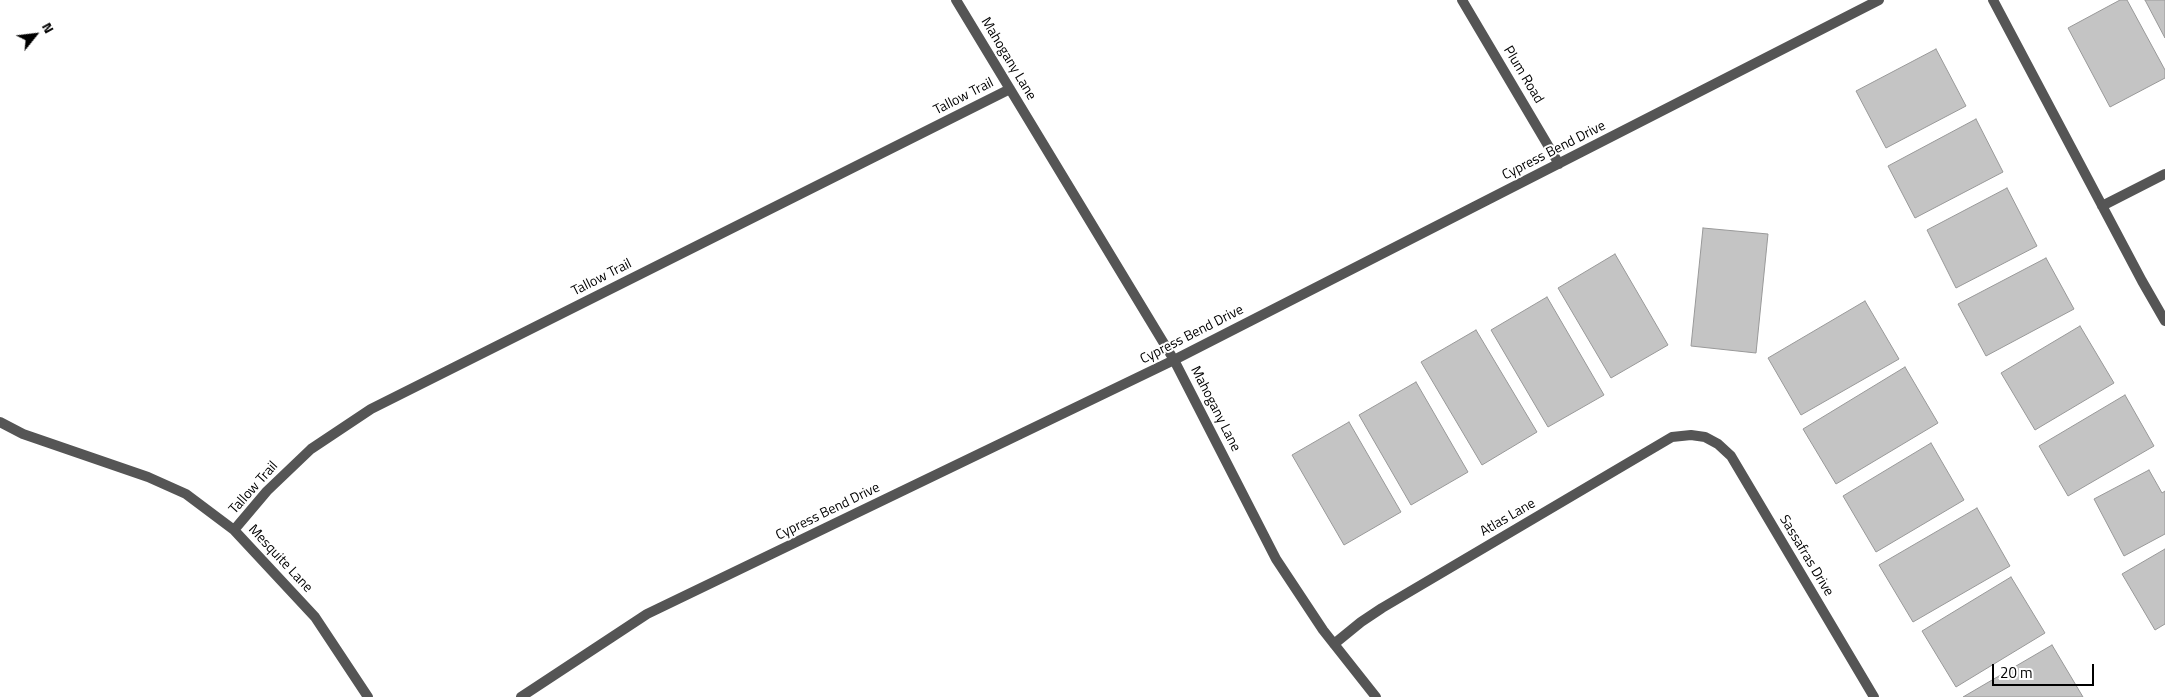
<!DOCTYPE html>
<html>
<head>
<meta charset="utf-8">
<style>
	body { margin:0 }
	#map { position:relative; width:2165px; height:697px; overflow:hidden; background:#fff; font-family:"Titillium Web",sans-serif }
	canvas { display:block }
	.north { position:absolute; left:10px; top:10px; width:50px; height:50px; -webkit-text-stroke:4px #fff; paint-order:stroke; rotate:61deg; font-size:14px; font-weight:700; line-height:20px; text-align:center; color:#000 }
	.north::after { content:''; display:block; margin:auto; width:18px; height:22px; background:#000; clip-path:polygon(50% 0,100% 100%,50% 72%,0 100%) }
	.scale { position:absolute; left:1992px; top:664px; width:102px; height:22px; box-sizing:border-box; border:2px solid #000; border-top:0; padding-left:6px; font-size:15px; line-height:18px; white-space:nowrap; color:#000; -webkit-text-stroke:4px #fff; paint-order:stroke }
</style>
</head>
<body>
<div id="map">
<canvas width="2165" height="697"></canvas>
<div class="north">N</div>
<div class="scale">20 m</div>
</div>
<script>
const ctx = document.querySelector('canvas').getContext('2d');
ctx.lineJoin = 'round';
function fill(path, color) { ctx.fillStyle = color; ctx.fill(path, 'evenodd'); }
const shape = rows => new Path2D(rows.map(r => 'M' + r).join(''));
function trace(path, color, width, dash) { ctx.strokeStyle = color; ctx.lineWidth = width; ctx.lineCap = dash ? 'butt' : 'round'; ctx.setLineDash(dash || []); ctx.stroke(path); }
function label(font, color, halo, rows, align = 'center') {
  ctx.font = font + ' "Titillium Web",sans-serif'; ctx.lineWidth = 4; ctx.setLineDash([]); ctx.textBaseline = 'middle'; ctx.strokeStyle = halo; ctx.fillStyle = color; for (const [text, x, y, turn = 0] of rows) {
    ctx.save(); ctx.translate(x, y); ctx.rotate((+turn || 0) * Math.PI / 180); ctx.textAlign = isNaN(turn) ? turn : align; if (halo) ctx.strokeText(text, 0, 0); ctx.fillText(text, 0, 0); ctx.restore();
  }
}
const building = shape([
	[2120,0,2127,0,2165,70,2165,78,2110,107,2068,28,2120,0],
	[2145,0,2165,0,2165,38,2145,0],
	[1936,49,1966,106,1886,148,1856,91,1936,49],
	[1976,119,2003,172,1915,218,1888,166,1976,119],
	[2007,188,2037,246,1956,288,1927,230,2007,188],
	[1703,228,1768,234,1756,353,1691,346,1703,228],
	[1615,254,1668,345,1611,378,1558,288,1615,254],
	[2046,258,2074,309,1986,356,1958,304,2046,258],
	[1547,297,1604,395,1548,427,1491,330,1547,297],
	[1865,301,1899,359,1801,415,1768,358,1865,301],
	[2080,326,2114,383,2035,430,2001,373,2080,326],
	[1476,330,1537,432,1482,465,1421,362,1476,330],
	[1905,367,1938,423,1836,484,1803,429,1905,367],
	[1416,382,1468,472,1411,505,1359,415,1416,382],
	[2125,395,2154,446,2068,496,2039,446,2125,395],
	[1349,422,1401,512,1344,545,1292,455,1349,422],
	[1931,443,1964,500,1876,552,1843,496,1931,443],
	[2149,470,2162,493,2165,491,2165,534,2124,556,2094,499,2149,470],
	[1977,508,2010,566,1913,622,1879,565,1977,508],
	[2165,549,2165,624,2155,630,2122,574,2165,549],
	[2011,577,2045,633,1956,687,1922,631,2011,577],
	[2052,645,2083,697,1963,697,2052,645]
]);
const minor = shape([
	[956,0,1174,360,1276,559,1323,630,1376,697],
	[1462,0,1559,164],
	[1993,0,2142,281,2165,321],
	[2102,206,2165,174],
	[0,422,23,434,148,477,186,494,234,530,315,617,368,697],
	[234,530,267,491,311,449,371,409,1010,89],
	[1334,644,1361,622,1382,608,1672,437,1691,435,1705,437,1718,444,1731,456,1874,697],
	[521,697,647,614,1174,360,1879,0]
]);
const streetNames = [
	["Mahogany Lane",1008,59,59],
	["Plum Road",1523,75,59],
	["Tallow Trail",964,97,-27],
	["Cypress Bend Drive",1554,151,-27],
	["Tallow Trail",602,278,-27],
	["Cypress Bend Drive",1192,335,-27],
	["Mahogany Lane",1215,409,63],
	["Tallow Trail",254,488,-48],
	["Cypress Bend Drive",828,512,-26],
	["Atlas Lane",1508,518,-30],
	["Sassafras Drive",1806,556,59],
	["Mesquite Lane",280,559,47]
];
fill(building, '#c4c4c4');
trace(building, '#999', 1);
trace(minor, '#555', 10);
label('14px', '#000', '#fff', streetNames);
</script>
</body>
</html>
